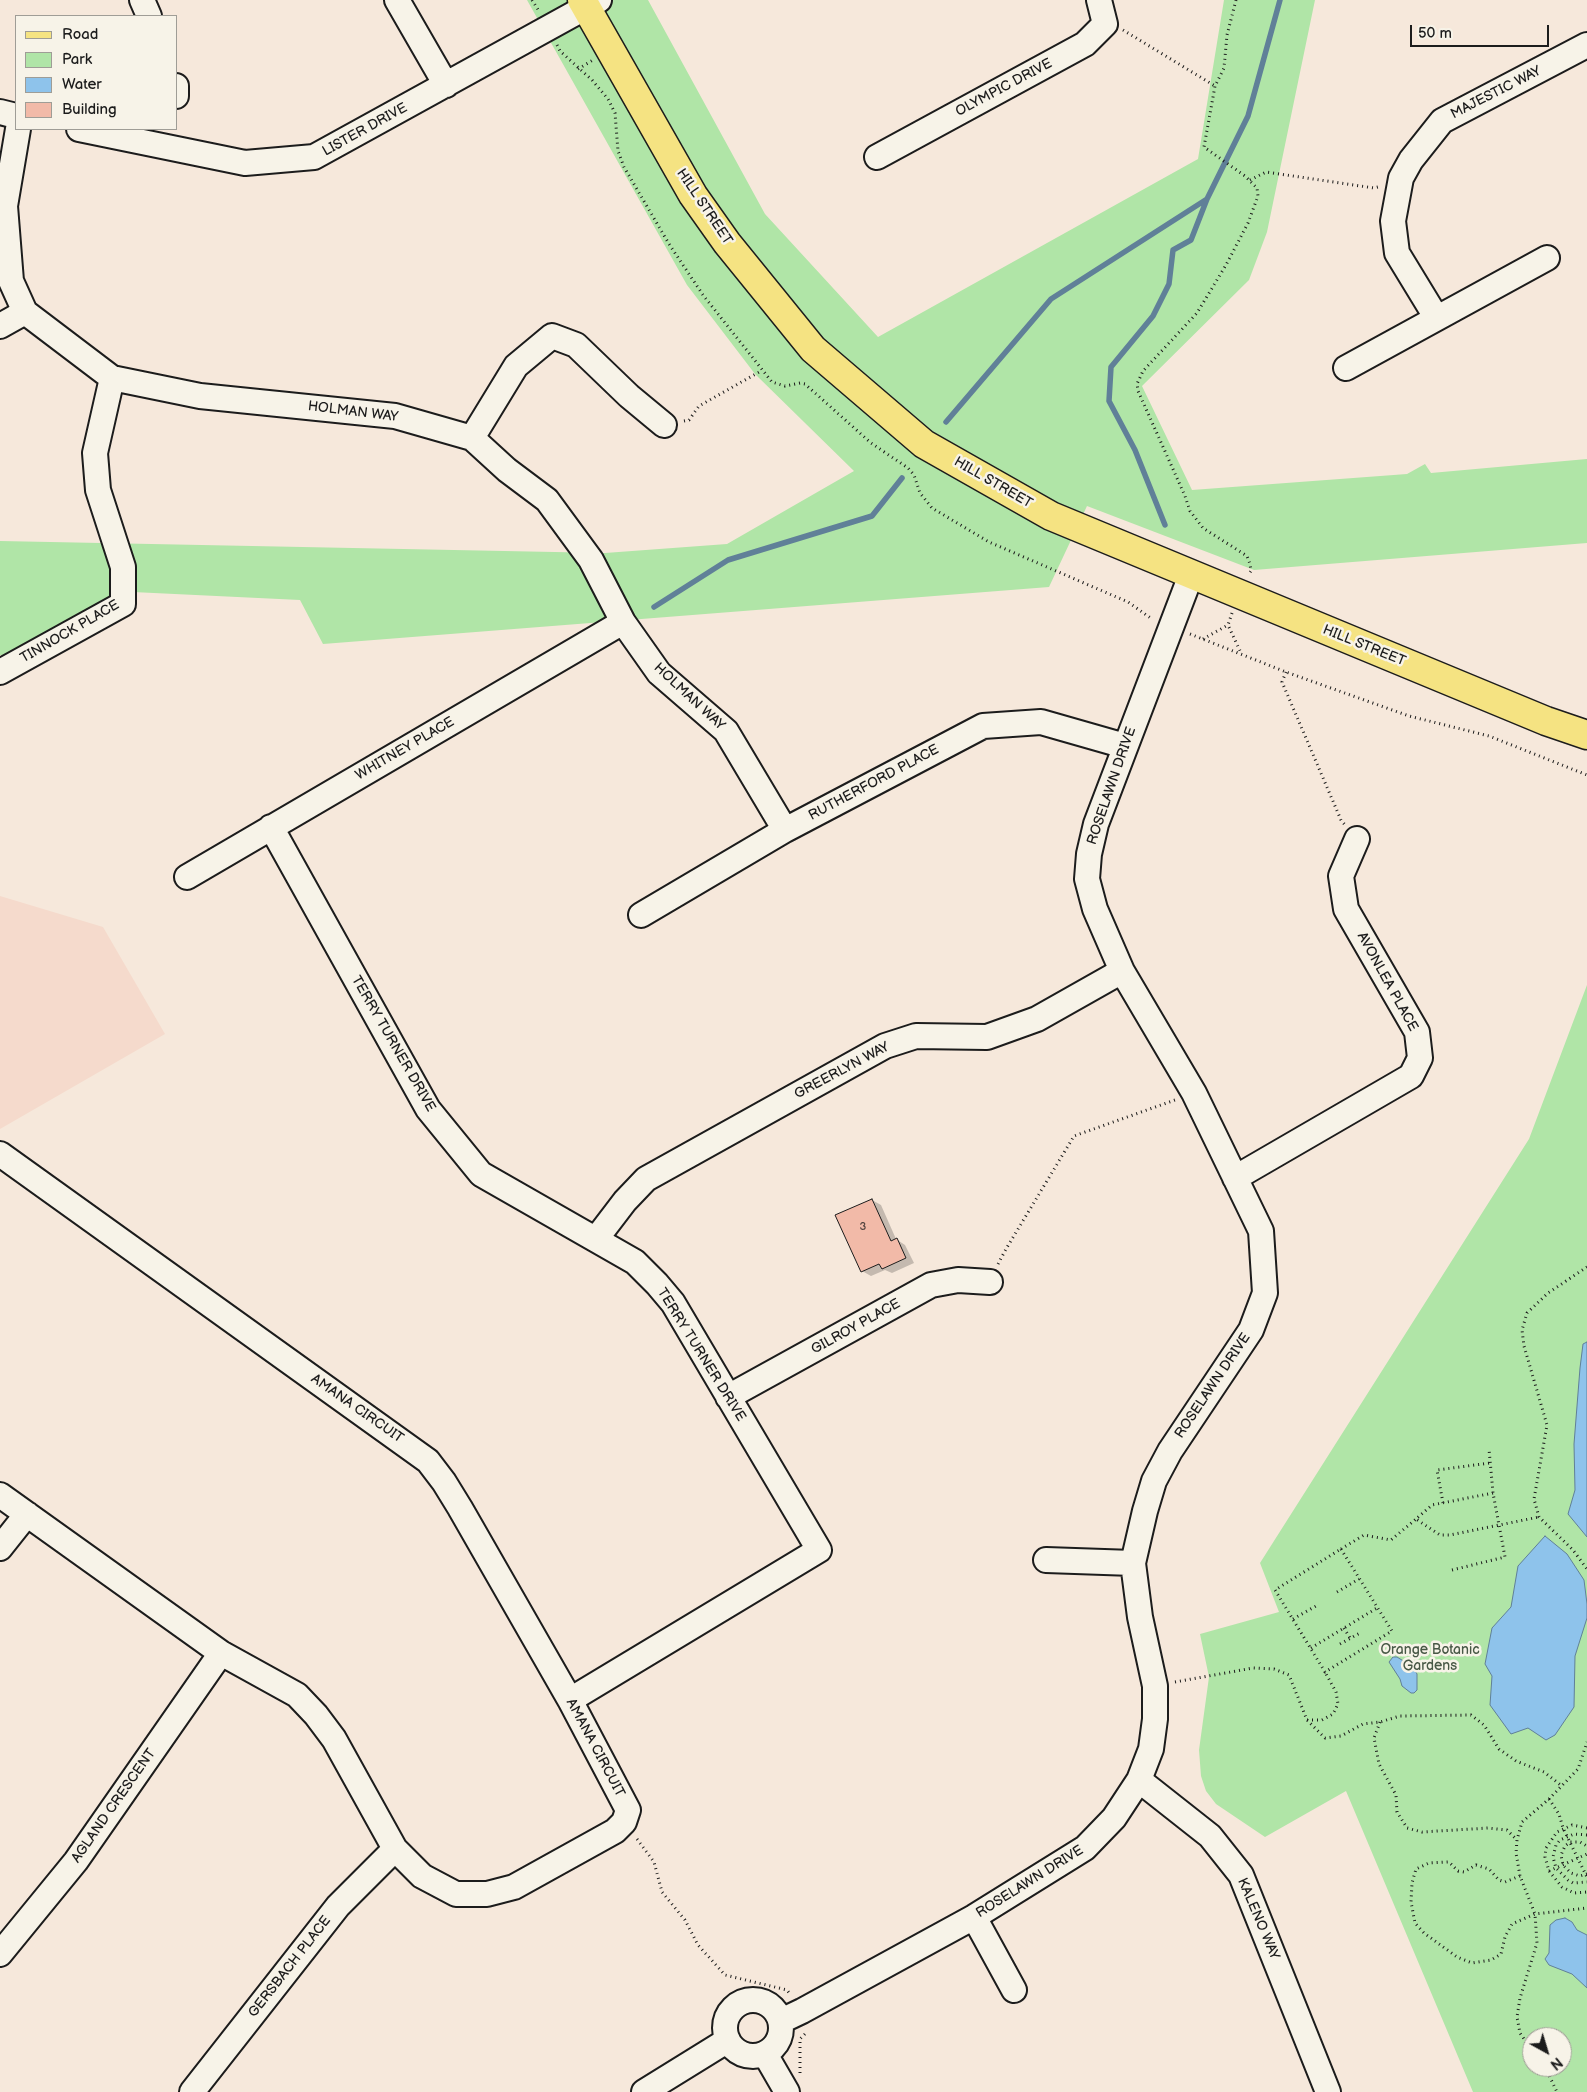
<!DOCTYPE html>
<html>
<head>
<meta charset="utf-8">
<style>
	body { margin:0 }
	#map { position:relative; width:1587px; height:2092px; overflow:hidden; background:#f6e8db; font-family:"Balsamiq Sans",sans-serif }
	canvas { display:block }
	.legend { position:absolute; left:15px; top:15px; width:162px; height:115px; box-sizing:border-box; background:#f7f3e8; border:1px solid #9f9d96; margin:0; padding:6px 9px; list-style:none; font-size:15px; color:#1c1c1c }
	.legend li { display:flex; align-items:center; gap:10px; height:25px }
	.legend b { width:25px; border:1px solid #9f9d96 }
	.north { position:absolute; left:1522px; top:2027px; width:50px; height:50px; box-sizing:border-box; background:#f7f3e8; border:1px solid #9f9d96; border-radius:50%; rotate:141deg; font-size:14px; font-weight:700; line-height:20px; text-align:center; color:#1c1c1c }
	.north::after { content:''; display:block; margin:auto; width:18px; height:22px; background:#1c1c1c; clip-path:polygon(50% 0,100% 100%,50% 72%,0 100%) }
	.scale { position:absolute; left:1410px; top:25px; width:139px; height:22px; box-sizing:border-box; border:2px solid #1c1c1c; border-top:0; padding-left:6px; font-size:15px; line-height:18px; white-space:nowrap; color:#1c1c1c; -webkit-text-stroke:4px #f7f3e8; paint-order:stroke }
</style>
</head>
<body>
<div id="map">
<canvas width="1587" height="2092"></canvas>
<ul class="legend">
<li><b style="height:6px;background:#f5e382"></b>Road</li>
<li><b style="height:14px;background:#b0e5a7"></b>Park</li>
<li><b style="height:14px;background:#8ec3eb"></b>Water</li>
<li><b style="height:14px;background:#f2baa8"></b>Building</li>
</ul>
<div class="north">N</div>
<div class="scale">50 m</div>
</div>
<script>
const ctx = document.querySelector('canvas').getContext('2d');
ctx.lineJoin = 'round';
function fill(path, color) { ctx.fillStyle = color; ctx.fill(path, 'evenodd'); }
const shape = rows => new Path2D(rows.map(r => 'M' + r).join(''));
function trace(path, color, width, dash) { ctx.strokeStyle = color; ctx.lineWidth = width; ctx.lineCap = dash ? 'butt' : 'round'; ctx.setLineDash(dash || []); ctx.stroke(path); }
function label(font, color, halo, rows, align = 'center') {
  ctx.font = font + ' "Balsamiq Sans",sans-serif'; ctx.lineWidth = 5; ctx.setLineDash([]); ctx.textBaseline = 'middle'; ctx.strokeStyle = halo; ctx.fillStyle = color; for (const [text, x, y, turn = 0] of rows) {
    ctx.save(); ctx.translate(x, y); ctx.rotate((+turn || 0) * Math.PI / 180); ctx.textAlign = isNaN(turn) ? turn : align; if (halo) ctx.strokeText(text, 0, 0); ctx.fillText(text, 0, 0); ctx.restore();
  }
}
const built = shape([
	[0,896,103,927,165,1034,0,1129]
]);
const green = shape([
	[527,0,648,0,765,214,878,337,1198,159,1224,0,1315,0,1267,232,1249,280,1142,386,1192,490,1407,474,1425,464,1431,473,1587,459,1587,543,1254,570,1087,506,1049,587,323,644,300,600,112,591,109,603,7,656,0,655,0,541,605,553,727,544,854,471,755,374,687,285],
	[1587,985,1587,2092,1473,2092,1346,1791,1265,1837,1216,1804,1206,1791,1201,1776,1199,1750,1209,1677,1200,1634,1279,1612,1260,1563,1529,1139],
	[1532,2037,1562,2037,1562,2067,1532,2067]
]);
const water = shape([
	[1587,1342,1587,1537,1568,1514,1575,1490,1574,1444,1580,1368,1583,1344,1587,1342],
	[1545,1536,1567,1554,1584,1580,1587,1604,1587,1618,1575,1656,1574,1707,1555,1735,1546,1740,1528,1728,1511,1734,1490,1705,1492,1676,1485,1664,1492,1628,1511,1607,1518,1566,1545,1536],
	[1393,1657,1397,1657,1413,1667,1417,1674,1417,1690,1414,1693,1411,1693,1402,1686,1400,1679,1389,1662,1393,1657],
	[1565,1918,1572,1922,1577,1930,1587,1935,1587,1988,1572,1974,1549,1965,1545,1959,1549,1953,1550,1925,1556,1920,1565,1918]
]);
const shadow = shape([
	[872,1200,881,1205,896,1239,905,1245,914,1263,892,1273,885,1270,871,1276,862,1271]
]);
const stream = shape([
	[946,422,1051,299,1207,199,1248,116,1280,0],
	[1165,525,1135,450,1109,401,1111,367,1153,316,1169,284,1173,250,1191,240,1207,199],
	[654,607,728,560,872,516,902,478]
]);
const building = shape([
	[872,1199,891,1241,897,1238,906,1258,882,1269,879,1264,861,1272,835,1215,872,1199]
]);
const path = shape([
	[532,0,539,11],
	[1236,0,1227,35,1224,68,1215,86,1204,147,1245,176,1257,188,1258,196,1248,223,1226,265,1197,313,1143,371,1137,384,1138,391,1185,496,1190,511,1203,528,1247,556,1250,564,1251,571,1248,575],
	[1123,30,1215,86],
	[557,45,560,51,592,80,608,99,615,113,618,151,624,167,669,244,703,295,772,382,785,386,800,383,805,384,871,443,908,468,914,475,920,493,932,508,989,542,1128,602,1152,619],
	[578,69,593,60],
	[1250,180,1266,172,1374,188,1378,187],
	[684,421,689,420,699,406,761,371],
	[1232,613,1228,625,1241,653],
	[1190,634,1286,672,1409,716,1489,736,1587,775],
	[1203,639,1228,625],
	[1286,672,1282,682,1341,820,1345,825],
	[998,1264,1006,1249,1074,1136,1175,1100],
	[1587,1267,1548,1293,1527,1313,1522,1330,1524,1346,1547,1425,1534,1499,1539,1517,1573,1550,1587,1569],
	[1493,1493,1432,1505,1416,1519,1440,1535,1450,1535,1539,1517],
	[1443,1503,1437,1470,1490,1463],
	[1341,1549,1392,1631,1325,1672,1275,1590,1341,1549],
	[1341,1549,1364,1535,1391,1540,1416,1519],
	[1452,1570,1505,1557,1493,1493,1489,1449],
	[1337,1592,1359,1579],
	[1293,1619,1316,1606],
	[1344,1628,1350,1638],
	[1340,1644,1360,1633],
	[1311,1648,1377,1608],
	[1175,1682,1253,1668,1274,1669,1289,1675,1307,1720,1325,1738,1341,1736,1363,1724,1380,1722,1400,1716,1471,1715,1484,1725,1499,1749,1516,1761,1544,1772,1562,1786],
	[1307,1720,1322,1720,1333,1714,1338,1704,1336,1692,1325,1672],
	[1380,1722,1374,1738,1379,1764,1396,1795,1397,1812,1407,1828,1422,1832,1488,1828,1507,1830,1517,1840],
	[1549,1799,1559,1814,1563,1828,1587,1877],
	[1587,1828,1572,1825,1557,1832,1546,1848,1545,1857,1549,1871,1562,1887,1574,1893,1587,1892],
	[1587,1835,1574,1834,1560,1840,1556,1845,1553,1857,1556,1868,1568,1880,1573,1883,1587,1882],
	[637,1839,654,1862,662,1892,685,1920,698,1945,725,1975,787,1990,790,1994],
	[1549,1871,1587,1854],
	[1587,1874,1580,1876,1571,1873,1563,1865,1561,1855,1565,1846,1570,1842,1580,1842,1587,1846],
	[1520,1876,1505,1882,1499,1880,1489,1869,1476,1865,1464,1872,1458,1871,1449,1862,1429,1863,1416,1869,1412,1883,1411,1902,1415,1923,1424,1933,1457,1957,1472,1963,1491,1960,1501,1954,1505,1937,1512,1924,1535,1914,1587,1908],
	[1532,2051,1520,2033,1517,2017,1520,1998,1537,1943,1535,1914,1520,1876,1516,1853,1517,1840,1522,1822,1549,1799,1578,1769,1587,1742],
	[1545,2067,1557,2092],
	[800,2073,800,2039,805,2034]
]);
const minor = shape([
	[142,0,149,16],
	[397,0,446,85],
	[176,86,176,96],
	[0,112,16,116],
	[18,129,5,206,11,281,25,312,112,378,200,396,395,416,472,438,507,470,547,500,591,560,623,622,659,673,726,731,785,830],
	[79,129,245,163,314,157,599,0],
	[877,157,1085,44,1105,24,1099,0],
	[1436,317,1397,253,1393,221,1401,178,1411,160,1442,121,1587,45],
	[0,326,25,312],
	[1346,368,1547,258],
	[472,438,516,366,552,336,576,345,629,396,664,425],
	[0,672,123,604,123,567,98,490,95,453,112,378],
	[271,827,428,1109,481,1174,635,1262,657,1284,673,1303,819,1550,570,1700],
	[187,877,623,622],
	[641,915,785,830,983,726,1041,722,1125,746],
	[0,1154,428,1461,444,1482,460,1508,570,1700,628,1810,624,1822,615,1831,514,1887,487,1894,456,1894,422,1876,395,1849,334,1739,316,1715,297,1695,221,1653,0,1495],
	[1235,1178,1411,1076,1420,1058,1417,1032,1346,909,1341,876,1357,839],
	[596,1239,625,1201,646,1179,885,1046,916,1036,987,1037,1037,1019,1122,971],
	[728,1397,931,1285,958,1280,990,1282],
	[0,1548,27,1514],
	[1046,1560,1133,1563],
	[1139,1780,1210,1836,1241,1875,1328,2092],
	[974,1917,1014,1990],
	[0,1954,76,1861,221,1653],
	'725 2028a28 28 0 1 1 56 0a28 28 0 1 1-56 0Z',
	[781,2021,802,2011,974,1917,1085,1848,1114,1818,1139,1780,1151,1749,1155,1719,1155,1686,1140,1617,1133,1563,1145,1511,1154,1481,1170,1451,1251,1330,1265,1293,1261,1231,1194,1093,1122,971,1095,909,1087,879,1089,854,1096,824,1191,575],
	[765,2054,787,2092],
	[192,2092,338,1906,395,1849],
	[644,2092,728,2040]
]);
const major = shape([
	[582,0,693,195,727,243,813,349,924,444,1051,516,1546,721,1587,735]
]);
const numberNames = [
	["3",863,1227]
];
const streetNames = [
	["OLYMPIC DRIVE",1004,88,-28],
	["MAJESTIC WAY",1496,93,-27],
	["LISTER DRIVE",365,130,-29],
	["HILL STREET",704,207,56],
	["HOLMAN WAY",353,412,7],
	["HILL STREET",993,483,30],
	["TINNOCK PLACE",70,632,-30],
	["HILL STREET",1364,646,22],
	["HOLMAN WAY",689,697,43],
	["WHITNEY PLACE",405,749,-30],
	["RUTHERFORD PLACE",874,783,-28],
	["ROSELAWN DRIVE",1112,786,-71],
	["AVONLEA PLACE",1387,982,61],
	["TERRY TURNER DRIVE",393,1044,60],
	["GREERLYN WAY",842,1071,-28],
	["GILROY PLACE",856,1327,-29],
	["TERRY TURNER DRIVE",701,1355,58],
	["ROSELAWN DRIVE",1213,1386,-56],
	["AMANA CIRCUIT",357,1409,35],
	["AMANA CIRCUIT",595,1748,62],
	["AGLAND CRESCENT",114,1806,-55],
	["ROSELAWN DRIVE",1030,1882,-32],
	["KALENO WAY",1258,1919,67],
	["GERSBACH PLACE",290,1967,-52]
];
const parkNames = [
	["Orange Botanic",1430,1650],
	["Gardens",1430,1666]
];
fill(built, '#f5dacc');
fill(green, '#b0e5a7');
fill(water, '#8ec3eb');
trace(water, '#608098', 1);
fill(shadow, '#0003');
trace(stream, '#608098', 5.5);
fill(building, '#f2baa8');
trace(building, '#1c1c1c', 1);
trace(minor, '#1c1c1c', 28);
trace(major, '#1c1c1c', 31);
trace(path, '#1c1c1c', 3, [1, 4]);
trace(minor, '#f7f3e8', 24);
trace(major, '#f5e382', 28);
label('11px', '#52443f', null, numberNames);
label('14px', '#1c1c1c', '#f7f3e8', streetNames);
label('14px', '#485846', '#f7f3e8', parkNames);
</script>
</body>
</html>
